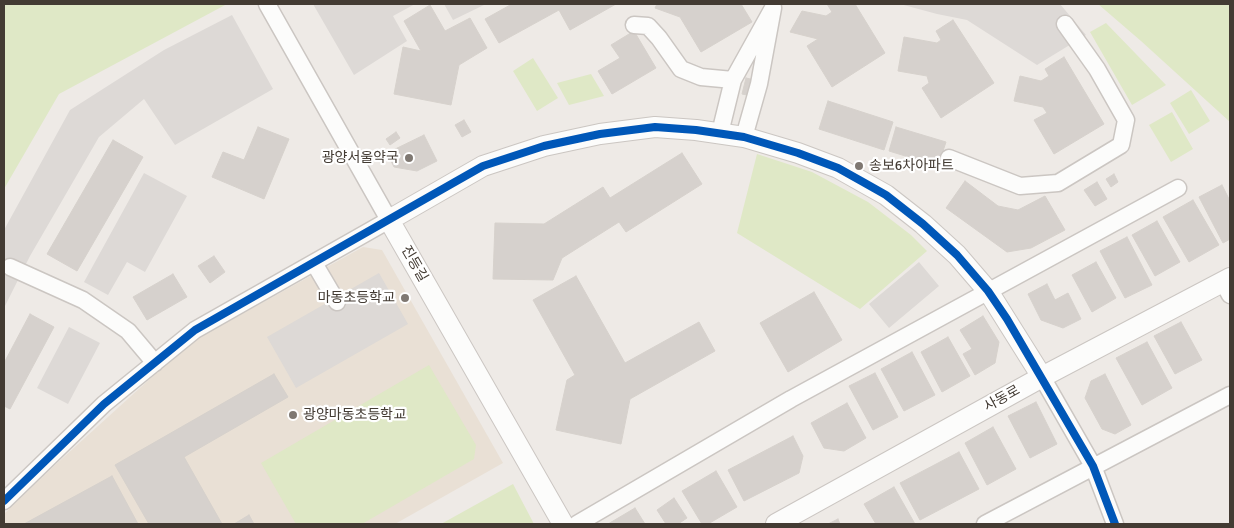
<!DOCTYPE html>
<html>
<head>
<meta charset="utf-8">
<style>
	body { margin:0 }
	#map { position:relative; width:1234px; height:528px; overflow:hidden; background:#eeeae6; font-family:Signika,sans-serif }
	canvas { display:block }
	.frame { position:absolute; inset:0; border:5px solid #433b33; pointer-events:none }
</style>
</head>
<body>
<div id="map">
<canvas width="1234" height="528"></canvas>
<div class="frame"></div>
</div>
<script>
const ctx = document.querySelector('canvas').getContext('2d');
ctx.lineJoin = 'round';
function fill(path, color) { ctx.fillStyle = color; ctx.fill(path, 'evenodd'); }
const shape = rows => new Path2D(rows.map(r => 'M' + r).join(''));
function trace(path, color, width, dash) { ctx.strokeStyle = color; ctx.lineWidth = width; ctx.lineCap = dash ? 'butt' : 'round'; ctx.setLineDash(dash || []); ctx.stroke(path); }
function label(font, color, halo, rows, align = 'center') {
  ctx.font = font + ' Signika,"Noto Sans KR",sans-serif'; ctx.lineWidth = 4.5; ctx.setLineDash([]); ctx.textBaseline = 'middle'; ctx.strokeStyle = halo; ctx.fillStyle = color; for (const [text, x, y, turn = 0] of rows) {
    ctx.save(); ctx.translate(x, y); ctx.rotate((+turn || 0) * Math.PI / 180); ctx.textAlign = isNaN(turn) ? turn : align; if (halo) ctx.strokeText(text, 0, 0); ctx.fillText(text, 0, 0); ctx.restore();
  }
}
const education = shape([
	[363,247,382,250,503,463,395,524,4,524,4,514,54,466,163,367,202,336]
]);
const green = shape([
	[4,4,227,4,59,94,4,189],
	[1098,4,1230,4,1230,122,1141,41],
	[1106,23,1166,85,1132,105,1090,32],
	[533,58,558,98,537,111,513,71],
	[591,74,604,96,569,105,557,83],
	[1191,90,1210,121,1189,134,1170,103],
	[1172,112,1193,149,1171,162,1149,125],
	[757,154,812,172,868,202,911,235,927,251,860,309,737,233],
	[429,365,476,445,474,459,362,524,296,524,261,463],
	[513,484,534,524,441,524]
]);
const parking = shape([
	[313,4,415,4,393,16,407,41,354,75],
	[444,4,486,4,453,20],
	[900,4,1060,4,1086,35,1037,65,967,20,937,14],
	[232,15,273,89,175,145,144,99,99,137,30,256,4,308,4,230,70,110,164,50],
	[144,173,187,196,145,272,127,262,108,295,84,282],
	[919,262,939,286,889,328,869,304],
	[379,273,408,324,296,388,267,337],
	[69,327,100,343,68,404,37,388]
]);
const building = shape([
	[512,4,616,4,570,30,559,10,499,43,485,19,512,4],
	[657,4,741,4,752,22,701,52,680,17,655,8,657,4],
	[827,4,855,4,885,53,832,87,807,46,818,39,790,32,802,11,826,16,832,12,827,4],
	[430,5,445,31,470,18,487,48,459,65,451,105,394,94,403,47,421,51,404,21,430,5],
	[953,20,994,83,941,118,922,88,929,83,927,76,898,71,904,37,937,43,941,40,936,31,953,20],
	[634,31,656,68,612,94,598,71,620,58,611,45,634,31],
	[1064,57,1104,124,1054,154,1034,120,1047,113,1043,107,1014,101,1020,76,1041,81,1049,76,1045,69,1064,57],
	[746,78,755,80,751,96,742,94,746,78],
	[828,101,893,122,884,150,819,129,828,101],
	[464,120,471,132,462,137,455,125,464,120],
	[258,127,289,139,264,199,212,177,223,152,244,160,258,127],
	[896,127,946,142,938,166,889,151,896,127],
	[396,132,400,138,390,145,386,139,396,132],
	[424,135,437,161,417,171,394,167,387,153,424,135],
	[113,140,143,157,77,271,47,254,113,140],
	[682,153,702,184,626,232,619,222,562,258,553,280,493,279,495,223,544,224,603,187,610,198,682,153],
	[1114,174,1118,182,1111,187,1106,179,1114,174],
	[965,181,998,206,1018,210,1045,196,1065,230,1031,248,1007,252,946,208,965,181],
	[1097,182,1107,199,1095,206,1084,190,1097,182],
	[1222,185,1230,201,1230,239,1223,243,1199,197,1222,185],
	[1193,200,1219,245,1189,262,1163,217,1193,200],
	[1157,221,1180,262,1155,276,1132,235,1157,221],
	[1127,237,1152,285,1125,298,1100,251,1127,237],
	[214,256,225,272,210,283,198,266,214,256],
	[1096,262,1116,298,1092,312,1072,275,1096,262],
	[173,274,187,297,147,320,133,297,173,274],
	[576,276,625,363,699,322,715,351,630,399,621,444,556,430,567,380,575,375,533,300,576,276],
	[1047,284,1055,300,1068,293,1081,319,1063,328,1041,320,1028,294,1047,284],
	[814,292,842,340,788,372,760,323,814,292],
	[30,314,54,327,10,409,4,406,4,363,30,314],
	[983,316,999,342,995,363,975,375,963,354,972,349,960,330,983,316],
	[1181,322,1202,360,1175,374,1154,336,1181,322],
	[948,337,970,376,942,392,921,352,948,337],
	[1147,342,1172,388,1142,405,1116,358,1147,342],
	[912,352,935,395,904,411,881,369,912,352],
	[875,373,898,417,873,430,849,386,875,373],
	[274,374,288,397,184,457,222,524,149,524,115,465,274,374],
	[1105,374,1131,425,1115,434,1102,429,1085,398,1091,381,1105,374],
	[1036,402,1057,444,1030,458,1008,416,1036,402],
	[847,403,866,438,844,451,824,448,811,423,847,403],
	[993,427,1016,469,987,485,965,443,993,427],
	[793,436,803,456,799,473,744,501,728,470,793,436],
	[959,452,979,489,920,520,900,483,959,452],
	[716,471,737,507,708,524,702,524,682,491,716,471],
	[112,476,138,524,24,524,112,476],
	[894,487,915,524,876,524,864,504,894,487],
	[674,498,687,518,678,524,666,524,657,510,674,498],
	[635,508,645,524,608,524,635,508],
	[249,515,254,524,234,524,249,515],
	[838,519,840,524,828,524,838,519]
]);
const minor = shape([
	[634,25,648,26,659,38,681,69,701,77,733,80],
	[720,133,733,80,773,8,759,84,744,137],
	[949,158,1020,186,1058,183,1121,145,1126,120,1097,69,1065,24],
	[314,263,337,302],
	[10,267,83,300,128,331,155,363],
	[1223,282,1230,295],
	[1042,377,1093,466,1115,524],
	[4,501,104,404,195,330,389,220,267,4],
	[577,524,791,399,1178,188],
	[985,524,1230,395]
]);
const tertiary = shape([
	[563,524,389,220,483,166,544,146,600,134,655,127,696,130,744,137,798,153,838,168,886,195,923,224,957,255,988,291,1042,377],
	[776,524,1042,377,1230,278]
]);
const cycleway = shape([
	[4,501,104,404,195,330,483,166,544,146,600,134,655,127,696,130,744,137,798,153,838,168,863,182,886,195,923,224,957,255,988,291,1007,319,1093,466,1115,524]
]);
const markers = [
	[409,158,5,"#7f7872"],
	[859,166,5,"#7f7872"],
	[405,298,5,"#7f7872"],
	[293,415,5,"#7f7872"]
];
const poiNames = [
	["광양서울약국",399,158],
	["송보6차아파트",869,166,"left"],
	["마동초등학교",395,298],
	["광양마동초등학교",303,415,"left"]
];
const streetNames = [
	["진등길",414,264,60],
	["사동로",1002,399,-29]
];
fill(education, '#e9e0d5');
fill(green, '#dfe8c6');
fill(parking, '#ddd9d6');
fill(building, '#d6d1cd');
trace(building, '#d6d1cc', 1);
trace(minor, '#cbc6c2', 19);
trace(tertiary, '#cbc6c2', 22);
trace(minor, '#fcfcfb', 16);
trace(tertiary, '#fcfcfb', 20);
trace(cycleway, '#0057b8', 8);
for (const [x, y, r, color] of markers) { const dot = new Path2D(); dot.arc(x, y, r, 0, 2 * Math.PI); ctx.fillStyle = color; ctx.fill(dot); trace(dot, '#fff', 2); }
label('14px', '#433b33', '#fff', poiNames, 'right');
label('14px', '#433b33', '#fff', streetNames);
</script>
</body>
</html>
